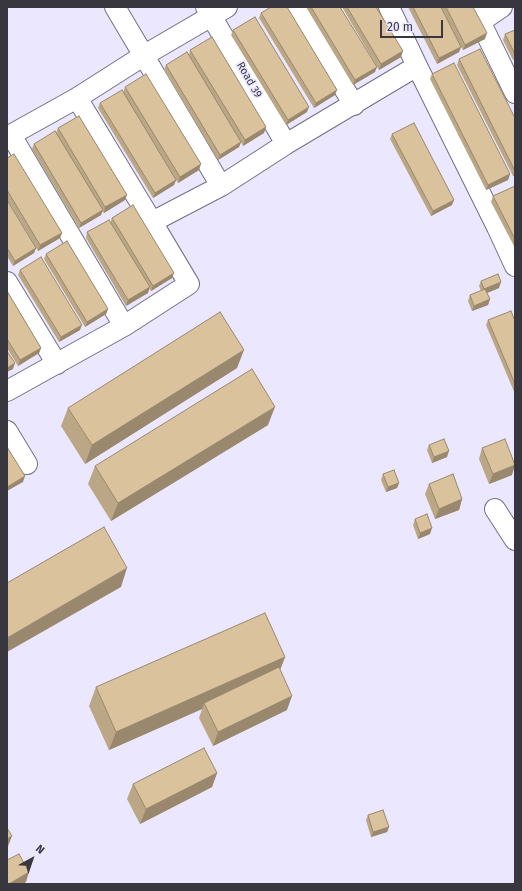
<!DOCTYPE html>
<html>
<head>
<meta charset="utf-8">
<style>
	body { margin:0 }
	#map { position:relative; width:522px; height:891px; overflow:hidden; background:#eae7fe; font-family:"Fira Sans",sans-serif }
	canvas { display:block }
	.frame { position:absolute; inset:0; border:8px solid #383740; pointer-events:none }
	.north { position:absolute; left:12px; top:839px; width:40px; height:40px; -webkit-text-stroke:3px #eae7fe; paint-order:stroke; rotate:40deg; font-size:11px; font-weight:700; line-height:16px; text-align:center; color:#383740 }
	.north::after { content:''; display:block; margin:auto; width:14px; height:18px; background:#383740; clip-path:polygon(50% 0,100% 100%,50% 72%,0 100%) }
	.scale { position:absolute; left:380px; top:20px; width:63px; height:18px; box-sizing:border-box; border:2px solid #383740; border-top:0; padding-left:5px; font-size:12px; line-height:14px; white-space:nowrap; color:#383740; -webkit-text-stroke:3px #eae7fe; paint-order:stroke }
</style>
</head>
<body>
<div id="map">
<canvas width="522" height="891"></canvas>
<div class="frame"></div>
<div class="north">N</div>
<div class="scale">20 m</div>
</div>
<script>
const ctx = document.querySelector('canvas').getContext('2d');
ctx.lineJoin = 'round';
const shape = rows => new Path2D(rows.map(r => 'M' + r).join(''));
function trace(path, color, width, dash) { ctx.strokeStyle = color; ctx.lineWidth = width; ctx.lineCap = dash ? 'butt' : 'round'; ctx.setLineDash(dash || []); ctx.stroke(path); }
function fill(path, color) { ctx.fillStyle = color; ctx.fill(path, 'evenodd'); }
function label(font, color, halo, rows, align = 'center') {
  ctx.font = font + ' "Fira Sans",sans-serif'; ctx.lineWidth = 3.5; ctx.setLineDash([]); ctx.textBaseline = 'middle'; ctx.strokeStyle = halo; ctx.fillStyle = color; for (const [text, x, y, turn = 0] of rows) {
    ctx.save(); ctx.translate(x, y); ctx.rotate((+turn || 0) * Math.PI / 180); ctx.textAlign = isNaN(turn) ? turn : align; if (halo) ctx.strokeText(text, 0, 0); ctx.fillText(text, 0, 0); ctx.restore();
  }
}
const street = shape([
	[115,7,221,186],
	[206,7,286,144],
	[295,7,354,105],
	[389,7,417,66,497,227,515,266],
	[473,7,515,93],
	[480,22,502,7],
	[77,98,152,222],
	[11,135,124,326],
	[7,137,77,98,143,56,227,7],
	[7,282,57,364],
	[7,391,124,326,189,284,152,222,221,186,286,144,417,66],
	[7,431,27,464],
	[495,509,515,540]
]);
const wall = shape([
	[306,7,340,7,375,72,353,85],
	[342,7,376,7,401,57,379,70],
	[408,7,473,7,485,39,463,50,461,47,459,52,437,64],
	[261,13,335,95,314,108,259,18],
	[233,30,307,112,286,125,231,35],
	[515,30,515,59,513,60,503,40,505,34],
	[190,50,264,133,243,146,241,142,239,147,218,160,164,70,166,65,189,55],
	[459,59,515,118,515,175,513,176,457,65],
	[432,74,510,174,508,180,486,190,430,79],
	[125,87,199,170,178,183,123,93],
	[100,103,176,180,174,185,153,198,98,108],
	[58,128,125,200,104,213,102,211,101,215,79,228,32,149,34,144,56,133],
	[392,134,452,205,431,216,390,139],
	[7,158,62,233,60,238,38,251,7,199],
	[515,186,515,248,491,202,493,196],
	[7,200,36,248,34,253,13,266,7,256],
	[112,218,172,278,151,291,149,288,148,293,126,306,86,238,87,232,110,223],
	[46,254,108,309,106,314,85,327,44,259],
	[20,270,80,330,59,342,18,275],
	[481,281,499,288,487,293,490,299,488,305,472,311,468,301,470,295,481,291,479,286],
	[7,291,41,348,39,353,18,366,7,348],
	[488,320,515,321,515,394,486,325],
	[237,368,85,464,61,426,68,408],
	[268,425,111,521,88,484,95,466],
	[429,445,447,457,432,463,427,450],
	[482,448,512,475,489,484,479,459],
	[383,474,399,483,397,488,386,492,381,480],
	[429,484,462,499,459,510,435,519,425,494],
	[415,519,430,534,418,539,413,525],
	[285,657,280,670,287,710,213,746,199,718,202,709,109,750,89,706,96,687],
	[217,773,212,787,140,824,127,799,133,784],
	[368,815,389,827,387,832,371,837,366,820]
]);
const shadedWall = shape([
	[487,33,485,39,463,50,465,45],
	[461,47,459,52,437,64,439,58],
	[403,51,401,57,379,70,381,64],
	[377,67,375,72,353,85,355,80],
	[337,90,335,95,314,108,316,103],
	[309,107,307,112,286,125,288,120],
	[266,127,264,133,243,146,245,140],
	[241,142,239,147,218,160,220,155],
	[201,164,199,170,178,183,180,177],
	[515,170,515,175,513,176,515,171],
	[510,174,508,180,486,190,488,185],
	[176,180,174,185,153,198,155,193],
	[127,195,125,200,104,213,105,207],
	[454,200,452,205,431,216,433,211],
	[103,210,101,215,79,228,81,223],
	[62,233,60,238,38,251,40,245],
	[36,248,34,253,13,266,15,261],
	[174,273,172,278,151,291,153,286],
	[501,282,499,288,482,295,484,289],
	[150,287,148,293,126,306,128,300],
	[490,299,488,305,472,311,474,306],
	[108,309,106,314,85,327,87,322],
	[82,325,80,330,59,342,61,337],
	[41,348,39,353,18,366,20,360],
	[244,350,237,368,85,464,92,445],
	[15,363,13,369,7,372,7,368],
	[275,407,268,425,111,521,118,503],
	[449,451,447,457,432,463,434,457],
	[515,465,512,475,489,484,493,474],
	[25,476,23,482,7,491,7,487],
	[399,483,397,488,386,492,388,487],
	[462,499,459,510,435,519,439,509],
	[432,528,430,534,418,539,420,533],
	[127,568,121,587,7,652,7,638],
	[285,657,278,675,204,703,202,709,109,750,116,732],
	[292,696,287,710,213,746,218,732],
	[217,773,212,787,140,824,146,809],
	[389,827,387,832,371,837,373,832],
	[12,836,7,849,7,839],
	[29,872,26,882,23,884,9,884]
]);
const building = shape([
	[271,7,287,7,337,90,316,103,261,13,271,7],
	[311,7,340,7,377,67,355,80,311,7],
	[347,7,376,7,403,51,381,64,347,7],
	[413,7,441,7,461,47,439,58,413,7],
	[446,7,473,7,487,33,465,45,446,7],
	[255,17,309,107,288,120,233,30,255,17],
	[515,30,515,54,505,34,515,30],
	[212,37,266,127,245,140,190,50,212,37],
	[480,49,515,118,515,171,459,59,480,49],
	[187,52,241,142,220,155,166,65,187,52],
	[454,63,510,174,488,185,432,74,454,63],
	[146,74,201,164,180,177,125,87,146,74],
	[122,90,176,180,155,193,100,103,122,90],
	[79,116,127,195,105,207,58,128,79,116],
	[414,123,454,200,433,211,392,134,414,123],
	[55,131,103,210,81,223,34,144,55,131],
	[14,154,62,233,40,245,7,190,7,158,14,154],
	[515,186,515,239,493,196,515,186],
	[7,200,36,248,15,261,7,248,7,200],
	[133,205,174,273,153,286,112,218,133,205],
	[109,220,150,287,128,300,87,232,109,220],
	[67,241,108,309,87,322,46,254,67,241],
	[41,257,82,325,61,337,20,270,41,257],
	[498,274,501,282,484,289,481,281,498,274],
	[485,289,490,299,474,306,470,295,485,289],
	[7,291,41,348,20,360,7,339,7,291],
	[511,311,515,321,515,384,488,320,511,311],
	[220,312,244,350,92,445,68,408,220,312],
	[7,351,15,363,7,368,7,351],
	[252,369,275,407,118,503,95,466,252,369],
	[444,439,449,451,434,457,429,445,444,439],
	[505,439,515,465,493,474,482,448,505,439],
	[7,447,25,476,7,487,7,447],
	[394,470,399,483,388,487,383,474,394,470],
	[453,474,462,499,439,509,429,484,453,474],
	[427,514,432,528,420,533,415,519,427,514],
	[104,527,127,568,7,638,7,583,104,527],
	[265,613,285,657,116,732,96,687,265,613],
	[279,667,292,696,218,732,204,703,279,667],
	[204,748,217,773,146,809,133,784,204,748],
	[383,810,389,827,373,832,368,815,383,810],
	[7,828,12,836,7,839,7,828],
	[19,854,29,872,9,884,7,884,7,860,19,854]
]);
const streetNames = [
	["Road 39",249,80,60]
];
trace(street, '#737084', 22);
trace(street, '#fff', 20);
fill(wall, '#bba786');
fill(shadedWall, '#99886d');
fill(building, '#dac29c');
trace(building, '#99886d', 1);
label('11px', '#383740', '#eae7fe', streetNames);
</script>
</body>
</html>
